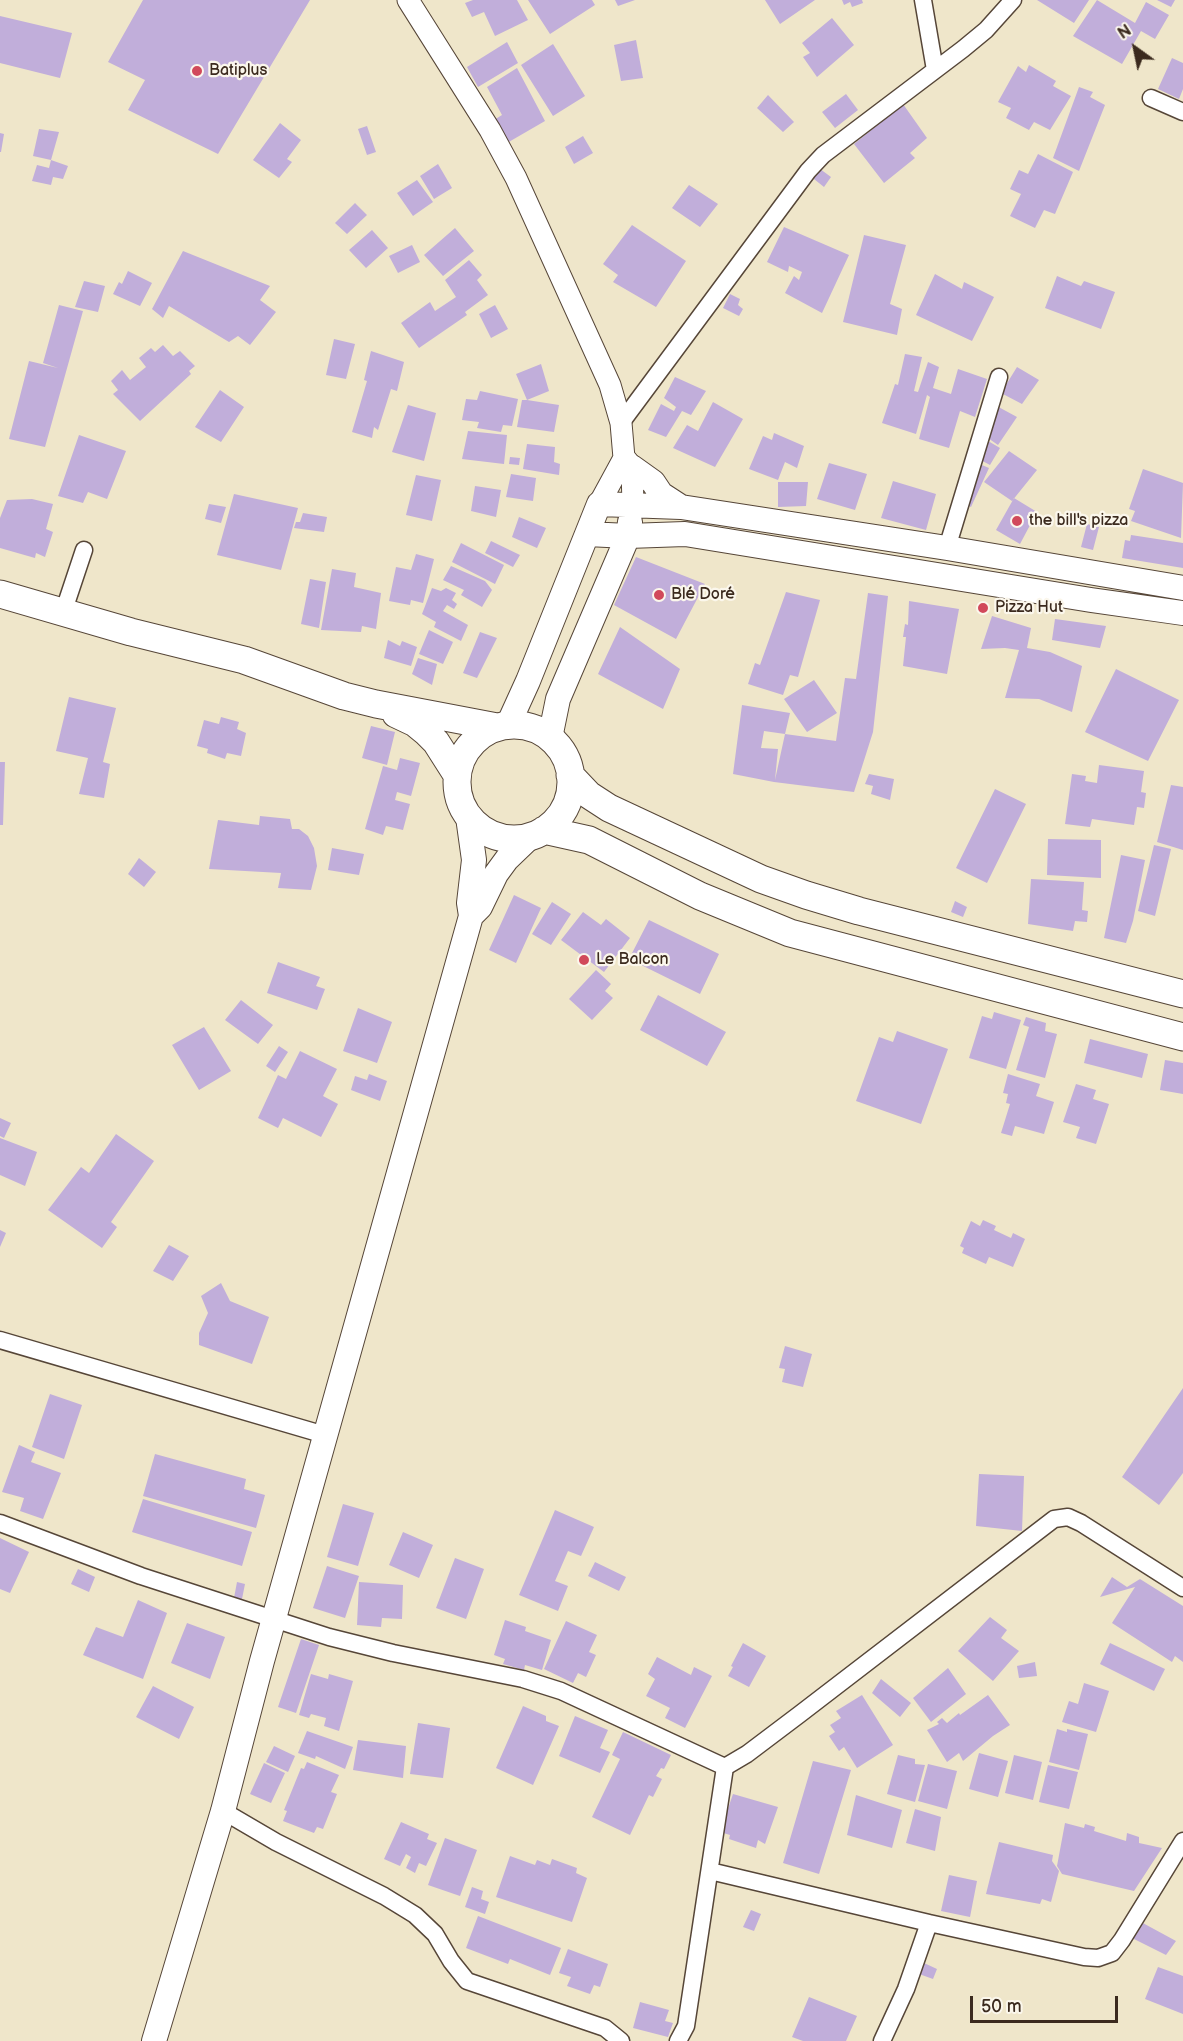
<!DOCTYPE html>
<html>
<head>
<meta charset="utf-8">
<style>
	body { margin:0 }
	#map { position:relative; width:1183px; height:2041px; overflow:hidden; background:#efe6ca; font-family:"Balsamiq Sans",sans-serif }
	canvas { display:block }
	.north { position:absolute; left:1105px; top:18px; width:60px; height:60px; -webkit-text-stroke:4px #fbf7ec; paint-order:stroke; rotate:327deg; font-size:16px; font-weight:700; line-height:24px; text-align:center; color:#3b2a1e }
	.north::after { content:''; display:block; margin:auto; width:21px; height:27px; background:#3b2a1e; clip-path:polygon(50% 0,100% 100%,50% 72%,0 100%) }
	.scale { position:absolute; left:970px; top:1996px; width:148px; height:27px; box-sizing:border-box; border:3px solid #3b2a1e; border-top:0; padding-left:8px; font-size:18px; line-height:21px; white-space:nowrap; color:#3b2a1e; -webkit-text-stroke:4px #fbf7ec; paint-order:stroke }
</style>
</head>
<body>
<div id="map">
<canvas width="1183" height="2041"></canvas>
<div class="north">N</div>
<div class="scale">50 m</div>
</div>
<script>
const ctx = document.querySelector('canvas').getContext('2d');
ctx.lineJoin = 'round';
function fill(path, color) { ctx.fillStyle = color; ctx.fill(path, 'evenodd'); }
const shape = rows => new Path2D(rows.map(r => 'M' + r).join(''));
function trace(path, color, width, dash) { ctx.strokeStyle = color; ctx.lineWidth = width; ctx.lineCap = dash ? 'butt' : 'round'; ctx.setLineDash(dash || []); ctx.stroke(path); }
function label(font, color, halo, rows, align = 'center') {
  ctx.font = font + ' "Balsamiq Sans",sans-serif'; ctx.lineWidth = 4.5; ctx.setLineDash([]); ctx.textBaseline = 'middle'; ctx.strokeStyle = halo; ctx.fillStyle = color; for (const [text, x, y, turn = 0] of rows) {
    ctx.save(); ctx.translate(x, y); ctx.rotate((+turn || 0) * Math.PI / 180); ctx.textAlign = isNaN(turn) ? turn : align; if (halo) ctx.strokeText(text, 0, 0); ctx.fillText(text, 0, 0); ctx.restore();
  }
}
const building = shape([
	[143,0,310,0,218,154,128,110,145,80,108,62],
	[473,0,517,0,528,20,495,36,484,12,472,17,465,3],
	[528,0,592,0,595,5,550,34],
	[615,0,635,0,618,6],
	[765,0,815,0,780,24],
	[842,0,862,0,863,3,852,7,850,2,844,5],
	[1037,0,1089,0,1074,23],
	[1097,0,1135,23,1146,2,1169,15,1155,39,1141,31,1122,64,1073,36],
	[1157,0,1175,0,1171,7],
	[0,16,72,33,60,78,0,63],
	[832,18,854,45,817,77,803,57,810,53,802,43],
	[636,40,643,78,621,81,614,45],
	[507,42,518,63,478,87,467,67],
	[553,44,585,96,553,116,521,65],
	[1172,58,1183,63,1183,89,1179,99,1158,89],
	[1029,65,1056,81,1053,86,1071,96,1050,130,1034,122,1029,130,1006,118,1011,108,998,102,1018,66,1026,72],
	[517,68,545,121,507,143,494,120,502,115,487,87],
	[1079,87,1093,92,1090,97,1105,105,1079,171,1053,158],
	[846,94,858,110,835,128,822,112],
	[768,95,794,122,783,132,757,108],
	[903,104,927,138,910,153,915,158,884,183,854,144],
	[280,123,301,140,287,159,292,162,279,178,253,160],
	[367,126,376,152,367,155,358,129],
	[39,129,59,132,51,160,33,156],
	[0,133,4,134,1,152,0,152],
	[583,136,593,153,574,164,565,147],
	[1038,154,1073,172,1055,214,1044,210,1035,228,1010,216,1021,194,1010,189,1019,170,1028,174],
	[51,160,68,166,63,179,53,177,51,185,32,181,37,165,49,168],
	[438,164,452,188,434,199,420,176],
	[816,166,831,177,824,187,809,175],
	[417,180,433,202,413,216,397,193],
	[689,185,718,204,700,227,672,208],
	[355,203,367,215,347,234,335,223],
	[632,225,686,261,656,307,613,282,618,275,603,264],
	[784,227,849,255,822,313,785,293,794,276,799,280,802,272,789,266,788,272,767,262],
	[455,228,474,251,443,276,424,255],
	[372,230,388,248,366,268,349,250],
	[864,235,906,245,890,304,902,309,897,335,843,322],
	[412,245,420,262,398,273,389,256],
	[183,251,270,286,260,300,276,312,250,345,238,336,229,342,169,306,163,318,152,309],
	[469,260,482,275,477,280,488,295,465,312,467,315,419,348,401,323,430,302,435,311,456,297,445,280],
	[128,271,152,283,140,306,113,294,119,282,122,284],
	[935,274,962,289,964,282,994,297,972,341,916,315],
	[1057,276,1081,286,1084,281,1115,292,1101,329,1045,308],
	[84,281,105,286,98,312,75,307],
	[730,294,740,299,738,305,743,309,739,316,723,308],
	[59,305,83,311,45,447,9,439,29,361,58,368,43,363],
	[495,305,508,329,491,338,479,314],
	[334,339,355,344,346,379,326,375],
	[163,345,173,356,180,351,195,366,189,371,191,374,140,421,113,394,118,390,111,381,122,370,130,380,146,367,139,358,151,348,155,352],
	[371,351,404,362,397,391,391,389,378,430,374,427,372,438,352,432,367,381,364,380],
	[905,354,922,357,914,391,918,392,928,362,939,367,933,388,951,394,958,369,987,379,975,417,960,411,949,448,919,439,930,397,927,395,916,434,882,423,895,384,898,385],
	[541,364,549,391,527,400,559,405,554,432,517,427,522,400,527,400,516,374],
	[1017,367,1039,380,1022,404,1001,393],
	[675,377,706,391,691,415,682,411,666,437,648,430,661,404,674,411,676,407,664,398],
	[220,390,244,407,221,442,195,427],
	[480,391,518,399,512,426,503,425,501,432,477,428,479,422,462,420,466,399,477,400],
	[713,402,743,419,715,467,673,448,687,425,698,431],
	[993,404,1017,417,998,445,985,436],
	[408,405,436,413,424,461,392,452],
	[468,431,507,435,504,464,462,459],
	[774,433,804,446,797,468,785,462,778,480,749,469,763,436,772,440],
	[79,435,126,451,107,499,88,492,83,503,58,496],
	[983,438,1000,448,990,465,973,456],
	[527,444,555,447,554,462,560,464,559,475,523,469],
	[1009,451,1037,470,1012,501,984,482],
	[510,457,520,458,519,465,509,464],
	[970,460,989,468,971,507,953,498],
	[829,463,867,474,855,510,817,499],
	[1143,469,1183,483,1181,538,1131,521,1135,511,1129,509],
	[511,474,536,478,533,501,506,497],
	[416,475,441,480,432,521,406,515],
	[893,481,936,494,926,530,881,518],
	[778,482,808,482,806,506,778,507],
	[475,486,501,490,496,517,471,511],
	[234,494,298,508,281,570,217,555],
	[1014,498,1037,512,1020,544,996,530],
	[32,499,53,504,46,529,53,532,45,557,36,553,35,558,0,548,0,518,7,500],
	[209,504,226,507,221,523,205,519],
	[303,513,327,517,324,532,294,528,296,522,300,522],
	[519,517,546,528,537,548,512,537],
	[1087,524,1099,527,1093,550,1081,547],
	[1131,535,1183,543,1183,568,1122,558,1125,540,1130,541],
	[491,541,520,555,513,567,485,553],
	[461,543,504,565,495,584,452,562],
	[416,554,434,559,423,603,411,600,410,605,389,601,396,567,411,570],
	[636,557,705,584,676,639,614,605],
	[451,566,485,581,492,590,482,607,461,595,464,590,443,580],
	[332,569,356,573,354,587,381,593,376,629,362,626,361,632,321,630],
	[310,579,326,582,319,628,301,624],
	[432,588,441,591,446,588,456,593,452,600,457,604,454,609,447,605,443,611,468,625,461,641,434,627,436,622,422,614],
	[786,592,820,600,798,677,790,675,783,695,748,684,755,663,760,665],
	[868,593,888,596,873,732,854,792,774,782,733,774,742,705,790,713,785,734,764,731,761,748,778,749,775,780,785,734,836,741,845,678,856,679],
	[909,601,959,609,947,674,903,666,906,637,903,637,905,624,908,625],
	[992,616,1031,628,1027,648,1050,652,1082,666,1072,712,1039,699,1005,698,1019,650,1005,648,981,649],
	[1055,619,1106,626,1100,648,1052,640],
	[620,627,680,669,663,709,598,674],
	[429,630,453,642,443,664,419,654],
	[480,632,497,638,477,678,463,673],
	[388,640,400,646,402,641,417,647,411,666,384,658],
	[418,658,437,664,432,685,412,674],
	[1116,669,1179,700,1148,761,1085,732],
	[814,680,837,713,807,732,784,699],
	[69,697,116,708,103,762,110,764,104,798,79,794,88,758,56,751],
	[221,717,239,722,237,729,246,733,241,756,227,753,225,759,207,753,208,749,197,746,204,720,219,724],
	[371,726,395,732,387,765,362,758],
	[400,758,420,763,411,796,397,792,395,800,410,804,403,830,386,826,383,835,365,829,383,766,397,770],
	[0,762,5,762,3,825,0,825],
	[1099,765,1144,771,1141,792,1146,793,1144,808,1137,807,1134,825,1092,819,1090,827,1065,824,1072,774,1086,776,1085,781,1097,783],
	[869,774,894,779,890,800,871,794,873,786,865,784],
	[1171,785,1183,787,1183,850,1157,842],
	[995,789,1026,804,987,883,956,868],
	[260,816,290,819,292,829,299,829,308,836,314,848,317,866,311,890,278,888,281,873,209,869,218,820,259,825],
	[1048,839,1101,840,1101,878,1047,875],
	[1154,845,1171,849,1155,916,1138,911],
	[332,848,364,854,359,875,328,870],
	[1121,855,1145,860,1133,921,1126,943,1104,938],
	[139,858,156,872,144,887,128,874],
	[1031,879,1084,882,1082,910,1088,911,1087,922,1075,921,1073,931,1028,924],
	[514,895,541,908,516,963,489,950],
	[955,901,967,907,963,917,951,912],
	[552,902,571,914,551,945,532,934],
	[583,912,601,925,606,919,630,938,604,972,561,940],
	[649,920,719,954,700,994,629,959],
	[278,962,320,977,316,986,325,989,317,1010,267,993],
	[596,970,611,984,605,991,613,998,592,1020,569,999],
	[658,995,726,1032,707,1066,640,1030],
	[241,1000,273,1025,258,1044,225,1020],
	[358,1008,392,1022,377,1063,343,1051],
	[994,1012,1021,1020,1006,1069,969,1058,982,1016,992,1019],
	[1026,1017,1046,1023,1045,1031,1057,1034,1045,1078,1016,1070,1029,1027,1023,1025],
	[204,1027,231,1071,199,1090,172,1045],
	[897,1031,948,1049,921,1124,856,1101,879,1037,893,1042],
	[1090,1039,1148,1054,1142,1078,1084,1063],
	[279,1046,288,1052,275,1072,266,1066],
	[300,1051,337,1069,323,1096,338,1104,321,1137,283,1118,278,1128,258,1118,278,1075,286,1079],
	[1165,1060,1183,1063,1183,1094,1160,1090],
	[369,1074,387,1081,380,1101,351,1090,355,1076,367,1080],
	[1008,1074,1040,1084,1036,1096,1054,1102,1044,1134,1015,1126,1012,1136,1001,1133,1010,1104,1006,1103,1008,1094,1003,1093],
	[1076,1084,1096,1090,1093,1099,1109,1104,1096,1144,1076,1138,1080,1127,1063,1122],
	[0,1118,11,1123,4,1138,0,1136],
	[116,1134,154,1161,111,1222,117,1227,102,1248,48,1210,81,1167,89,1173],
	[0,1138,37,1152,25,1186,0,1175],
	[983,1220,996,1226,994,1230,1011,1238,1013,1233,1025,1239,1013,1267,989,1257,986,1264,962,1253,964,1248,960,1246,971,1221,980,1226],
	[0,1230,6,1233,0,1247],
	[169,1245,189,1256,173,1281,153,1271],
	[221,1283,230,1301,269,1317,252,1364,199,1345,199,1333,208,1313,201,1296],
	[785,1346,812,1354,803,1387,782,1382,785,1369,779,1368],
	[1183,1388,1183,1473,1159,1505,1122,1477],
	[50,1394,82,1405,64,1459,32,1447],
	[19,1445,35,1452,31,1462,61,1473,43,1519,20,1511,24,1498,2,1492],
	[155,1454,246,1479,244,1489,265,1495,256,1528,143,1496],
	[979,1474,1024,1476,1022,1531,976,1526],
	[143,1499,252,1532,242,1566,132,1532],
	[343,1504,374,1513,358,1566,327,1557],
	[555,1510,594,1527,581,1556,568,1551,555,1581,568,1586,558,1611,519,1595],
	[403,1532,433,1545,419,1578,389,1565],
	[0,1538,29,1552,10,1593,0,1589],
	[455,1558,484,1569,466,1619,436,1608],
	[595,1562,626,1577,619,1591,588,1576],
	[327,1566,359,1576,345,1618,313,1608],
	[78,1569,95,1577,89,1592,71,1584],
	[1112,1577,1127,1587,1140,1579,1183,1606,1183,1662,1175,1656,1172,1662,1112,1623,1135,1587,1100,1597],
	[237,1582,245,1584,242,1599,234,1598],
	[359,1582,403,1585,402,1619,382,1618,381,1627,357,1625],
	[138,1600,167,1613,143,1679,83,1655,96,1627,123,1637],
	[990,1617,1007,1630,1001,1638,1019,1651,993,1681,958,1651],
	[505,1620,526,1627,525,1631,551,1640,542,1670,525,1665,524,1670,503,1664,505,1659,494,1655],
	[566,1621,597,1635,589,1652,596,1655,586,1677,578,1673,573,1683,544,1669],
	[187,1623,225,1637,210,1679,171,1663],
	[301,1639,319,1645,296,1713,278,1707],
	[743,1643,766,1656,749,1687,728,1676,733,1667,731,1666],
	[1110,1643,1165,1669,1154,1691,1100,1664],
	[657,1657,691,1675,694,1667,712,1676,685,1728,665,1718,670,1708,646,1696,655,1679,648,1674],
	[1035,1662,1037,1676,1019,1678,1017,1666],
	[948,1668,966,1694,931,1722,913,1698],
	[311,1674,328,1679,329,1674,353,1681,339,1731,324,1726,326,1718,311,1714,309,1718,299,1715],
	[881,1679,911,1703,900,1717,872,1693],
	[1084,1683,1109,1691,1096,1732,1062,1722,1069,1701,1078,1704],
	[153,1686,194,1707,179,1739,136,1717],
	[862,1695,893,1745,857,1768,844,1747,839,1751,829,1736,835,1732,830,1725,841,1718,836,1711],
	[988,1695,1010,1725,993,1736,963,1761,959,1753,947,1762,927,1730,939,1724,937,1722,942,1718,947,1723,959,1713,960,1715],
	[523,1706,546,1716,546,1721,559,1726,533,1785,496,1768],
	[575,1716,608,1730,600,1748,610,1752,600,1773,559,1756],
	[418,1723,450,1728,443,1778,410,1774],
	[1057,1729,1067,1732,1067,1729,1088,1734,1079,1770,1049,1762],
	[307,1731,353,1747,345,1769,316,1756,315,1759,298,1753],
	[623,1732,671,1755,664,1769,661,1768,656,1776,662,1779,653,1797,649,1795,630,1835,592,1817,620,1759,612,1755],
	[358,1740,406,1746,403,1778,353,1770],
	[274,1746,295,1756,288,1772,266,1762],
	[979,1753,1008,1761,998,1797,969,1789],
	[898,1755,915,1759,915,1764,925,1765,915,1802,887,1794],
	[1014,1755,1042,1762,1033,1800,1005,1793],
	[813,1761,851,1770,819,1874,783,1863],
	[307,1762,339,1775,331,1792,337,1794,323,1829,317,1827,314,1833,283,1821,287,1811,284,1810,301,1768,304,1769],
	[264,1763,285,1773,271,1803,250,1794],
	[928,1764,957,1771,947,1809,918,1801],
	[1048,1765,1078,1772,1069,1809,1039,1802],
	[733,1794,778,1807,765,1844,758,1840,756,1848,729,1839,730,1835,720,1832],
	[856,1795,902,1810,892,1848,847,1835],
	[915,1809,941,1817,935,1851,906,1843],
	[401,1822,429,1834,427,1839,437,1843,426,1866,419,1863,415,1873,406,1868,411,1857,406,1854,400,1866,384,1859],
	[1065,1823,1084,1828,1085,1824,1095,1827,1094,1831,1126,1841,1127,1833,1139,1837,1139,1843,1162,1848,1134,1891,1062,1874,1057,1866],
	[445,1838,477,1850,460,1896,428,1885],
	[999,1842,1053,1855,1052,1861,1059,1871,1051,1902,1042,1899,1040,1904,986,1894],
	[510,1856,535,1865,537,1860,550,1865,552,1859,577,1868,576,1873,587,1878,572,1922,496,1897],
	[949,1875,977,1881,970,1917,941,1911],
	[472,1887,483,1891,481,1899,489,1902,485,1914,465,1907],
	[751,1910,761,1914,754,1931,743,1927],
	[478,1916,561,1948,550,1975,510,1959,508,1964,466,1948],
	[1141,1922,1176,1941,1166,1955,1132,1938],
	[568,1949,608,1964,600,1987,594,1985,590,1994,567,1986,571,1977,559,1973],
	[924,1963,937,1969,933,1979,919,1974],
	[1158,1967,1183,1976,1183,2014,1145,1999],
	[809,1997,857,2016,846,2041,803,2041,792,2037],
	[640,2002,669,2010,665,2021,673,2023,668,2037,633,2028]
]);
const minor = shape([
	[923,0,935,70],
	[1151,98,1183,112],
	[621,423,808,171,823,155,963,49,986,30,1013,0],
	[947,548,999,377],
	[63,613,84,550],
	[0,1340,325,1435],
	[0,1523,141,1576,329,1637,393,1653,523,1679,561,1691,725,1767],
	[223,1811,276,1842,384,1896,415,1915,435,1934,451,1961,467,1981,605,2028,621,2041],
	[710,1871,929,1923],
	[678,2041,686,2026,725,1767,747,1754,800,1714,1054,1519,1068,1517,1081,1523,1183,1588],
	[882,2041,906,1989,929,1923,1084,1957,1098,1958,1112,1953,1122,1940,1183,1841]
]);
const tertiary = shape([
	[408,0,490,130,516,178,610,385,621,423,624,458,599,504],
	[625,458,632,467,633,507]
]);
const secondary = shape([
	[632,467,653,482,661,494,681,507],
	[587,534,628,536,685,534,1091,600,1183,613],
	[508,725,528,681,599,504,681,507,947,548,1183,588],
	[550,738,558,699,628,536,630,522],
	[471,916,480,907,496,874,507,859,531,836],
	[154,2041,223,1811,262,1661,471,916,469,903,474,860,468,817]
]);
const primary = shape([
	[0,594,131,632,244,660,344,696,376,704,497,727],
	[396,714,415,723,426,732,436,742,457,775],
	'457 782a57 57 0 1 1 114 0a57 57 0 1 1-114 0Z',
	[570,775,589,795,609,808,761,879,806,895,859,911,1183,994],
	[544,830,589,840,700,896,790,933,1183,1037]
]);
const markers = [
	[197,71,6,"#d1495b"],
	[1017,521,6,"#d1495b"],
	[659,595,6,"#d1495b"],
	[983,608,6,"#d1495b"],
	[584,960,6,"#d1495b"]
];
const poiNames = [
	["Batiplus",209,71],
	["the bill's pizza",1029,521],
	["Blé Doré",671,595],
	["Pizza Hut",995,608],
	["Le Balcon",596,960]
];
fill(building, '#c1aeda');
trace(minor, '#564638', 19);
trace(tertiary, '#564638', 23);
trace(secondary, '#564638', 26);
trace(primary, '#564638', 29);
trace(minor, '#fff', 16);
trace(tertiary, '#fff', 21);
trace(secondary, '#fff', 24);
trace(primary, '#fff', 27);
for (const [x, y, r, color] of markers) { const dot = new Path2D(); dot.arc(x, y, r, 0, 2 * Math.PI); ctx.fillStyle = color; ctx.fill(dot); trace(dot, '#fbf7ec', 2); }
label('16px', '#3b2a1e', '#fbf7ec', poiNames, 'left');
</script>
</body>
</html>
